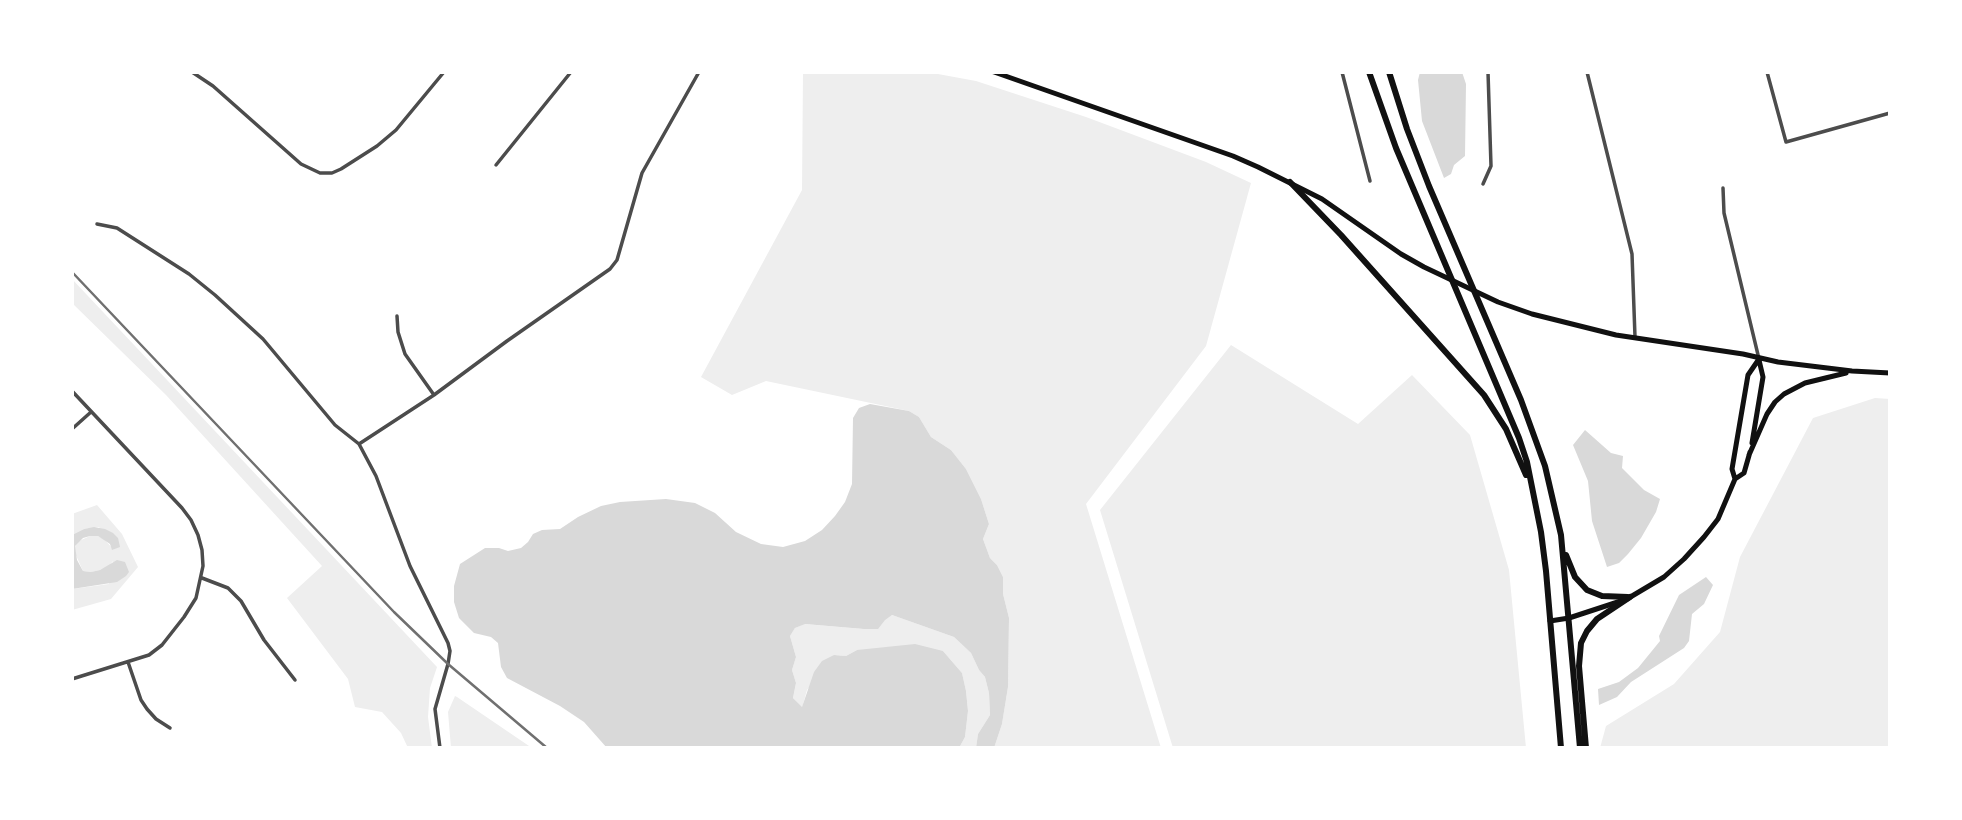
<!DOCTYPE html>
<html>
<head>
<meta charset="utf-8">
<style>
	body { margin:0 }
	#map { position:relative; width:1962px; height:820px; overflow:hidden; background:#fff; font-family:Roboto,sans-serif }
	canvas { display:block }
	.frame { position:absolute; inset:0; border:74px solid #fff; pointer-events:none }
</style>
</head>
<body>
<div id="map">
<canvas width="1962" height="820"></canvas>
<div class="frame"></div>
</div>
<script>
const ctx = document.querySelector('canvas').getContext('2d');
ctx.lineJoin = 'round';
function fill(path, color) { ctx.fillStyle = color; ctx.fill(path, 'evenodd'); }
const shape = rows => new Path2D(rows.map(r => 'M' + r).join(''));
function trace(path, color, width, dash) { ctx.strokeStyle = color; ctx.lineWidth = width; ctx.lineCap = dash ? 'butt' : 'round'; ctx.setLineDash(dash || []); ctx.stroke(path); }
const green = shape([
	[803,72,927,72,976,81,1086,117,1206,162,1251,183,1206,346,1086,504,1161,748,994,748,1002,724,1008,687,1009,618,1003,594,1003,577,997,565,990,558,983,539,989,524,981,499,966,469,951,450,931,437,919,417,909,411,766,381,732,395,701,377,802,190],
	[72,279,437,667,430,688,428,717,432,748,408,748,401,733,382,712,355,707,348,679,287,598,322,566,166,395,72,303],
	[1231,345,1358,424,1412,375,1470,435,1509,570,1526,748,1173,748,1100,510],
	[1875,398,1890,399,1890,748,1600,748,1606,726,1674,684,1720,632,1740,557,1813,418],
	[97,505,122,534,138,567,111,599,72,610,72,589,109,584,113,561,109,566,100,570,91,572,83,571,75,553,75,546,77,542,90,536,98,536,104,539,114,550,99,527,84,529,72,535,72,514],
	[892,615,954,637,971,653,979,670,985,677,989,693,990,715,978,734,976,748,959,748,965,737,968,711,966,691,962,673,943,651,857,650,846,656,834,655,807,690,802,708,793,698,796,683,792,670,796,657,790,636,795,628,804,624,864,629],
	[455,696,457,697,532,748,451,748,448,712]
]);
const water = shape([
	[1420,72,1462,72,1466,84,1465,156,1454,165,1451,174,1444,178,1422,121,1418,80],
	[870,404,909,411,919,417,931,437,951,450,966,469,981,499,989,524,983,539,990,558,997,565,1003,577,1003,594,1009,618,1008,687,1002,724,994,748,976,748,978,734,990,715,989,693,985,677,979,670,971,653,954,637,892,615,885,620,878,629,864,629,805,624,795,628,790,636,796,657,792,670,796,683,793,698,802,707,814,672,822,661,834,655,846,656,857,650,915,644,943,651,962,673,966,691,968,711,965,737,959,748,607,748,584,722,560,706,507,678,501,667,498,643,491,637,474,633,459,618,454,602,454,586,460,564,485,548,499,548,508,551,521,548,528,542,533,534,542,530,560,529,578,517,601,506,620,502,666,499,695,503,715,513,736,532,761,544,783,547,805,541,822,530,835,516,845,502,852,484,853,418,859,408],
	[1585,430,1611,453,1623,456,1622,468,1644,490,1660,499,1656,512,1641,538,1628,554,1619,563,1607,567,1592,521,1588,481,1573,445],
	[94,527,105,529,113,533,118,538,120,547,112,550,110,544,98,536,90,536,83,538,75,546,77,560,83,571,91,572,100,570,117,560,125,562,129,572,126,576,117,582,72,589,72,535,84,529],
	[1706,577,1713,585,1704,604,1692,614,1689,641,1684,648,1631,682,1617,697,1599,705,1598,689,1619,682,1638,668,1660,641,1659,636,1679,595]
]);
const minor = shape([
	[192,72,213,86,301,164,320,173,332,173,341,169,377,146,396,130,444,72],
	[1342,72,1370,181],
	[1587,72,1632,254,1635,337],
	[1767,72,1786,142,1890,113],
	[496,165,571,72],
	[1483,184,1491,166,1488,72],
	[1723,188,1724,213,1759,359],
	[97,224,117,228,189,274,215,295,263,339,335,425,359,444,376,476,410,566,448,643,450,651,448,664,435,709,440,748],
	[397,316,398,332,405,354,434,395],
	[72,391,182,508,191,520,198,535,202,550,203,566,196,598,184,617,162,645,149,655,72,679],
	[72,429,91,412],
	[359,444,434,395,507,341,610,269,617,260,642,173,699,72],
	[202,578,228,588,241,601,264,640,295,680],
	[128,662,141,700,147,709,156,719,170,728]
]);
const secondary = shape([
	[994,72,1233,156,1258,167,1322,199,1401,254,1424,267,1498,302,1532,314,1616,335,1743,354,1778,362,1852,371,1890,373],
	[1752,443,1763,377,1759,360],
	[1749,455,1767,414,1775,402,1784,394,1805,383,1846,373],
	[1735,479,1744,473,1750,452],
	[1550,621,1569,618,1627,599,1664,577,1684,559,1704,537,1718,519,1735,479,1732,469,1748,375,1759,359]
]);
const primary = shape([
	[1369,72,1396,148,1519,438,1527,462,1541,532,1546,571,1561,748],
	[1389,72,1407,129,1429,186,1521,400,1545,466,1561,535,1580,748],
	[1290,182,1341,235,1484,395,1506,429,1526,475],
	[1566,555,1575,577,1587,590,1602,596,1628,597],
	[1586,748,1579,666,1581,643,1587,631,1597,619,1630,597]
]);
const rail = shape([
	[72,272,394,612,448,664,547,748]
]);
fill(green, '#eee');
fill(water, '#d9d9d9');
trace(minor, '#4c4c4c', 3.5);
trace(secondary, '#111', 5);
trace(primary, '#111', 6);
trace(rail, '#707070', 2.5);
</script>
</body>
</html>
